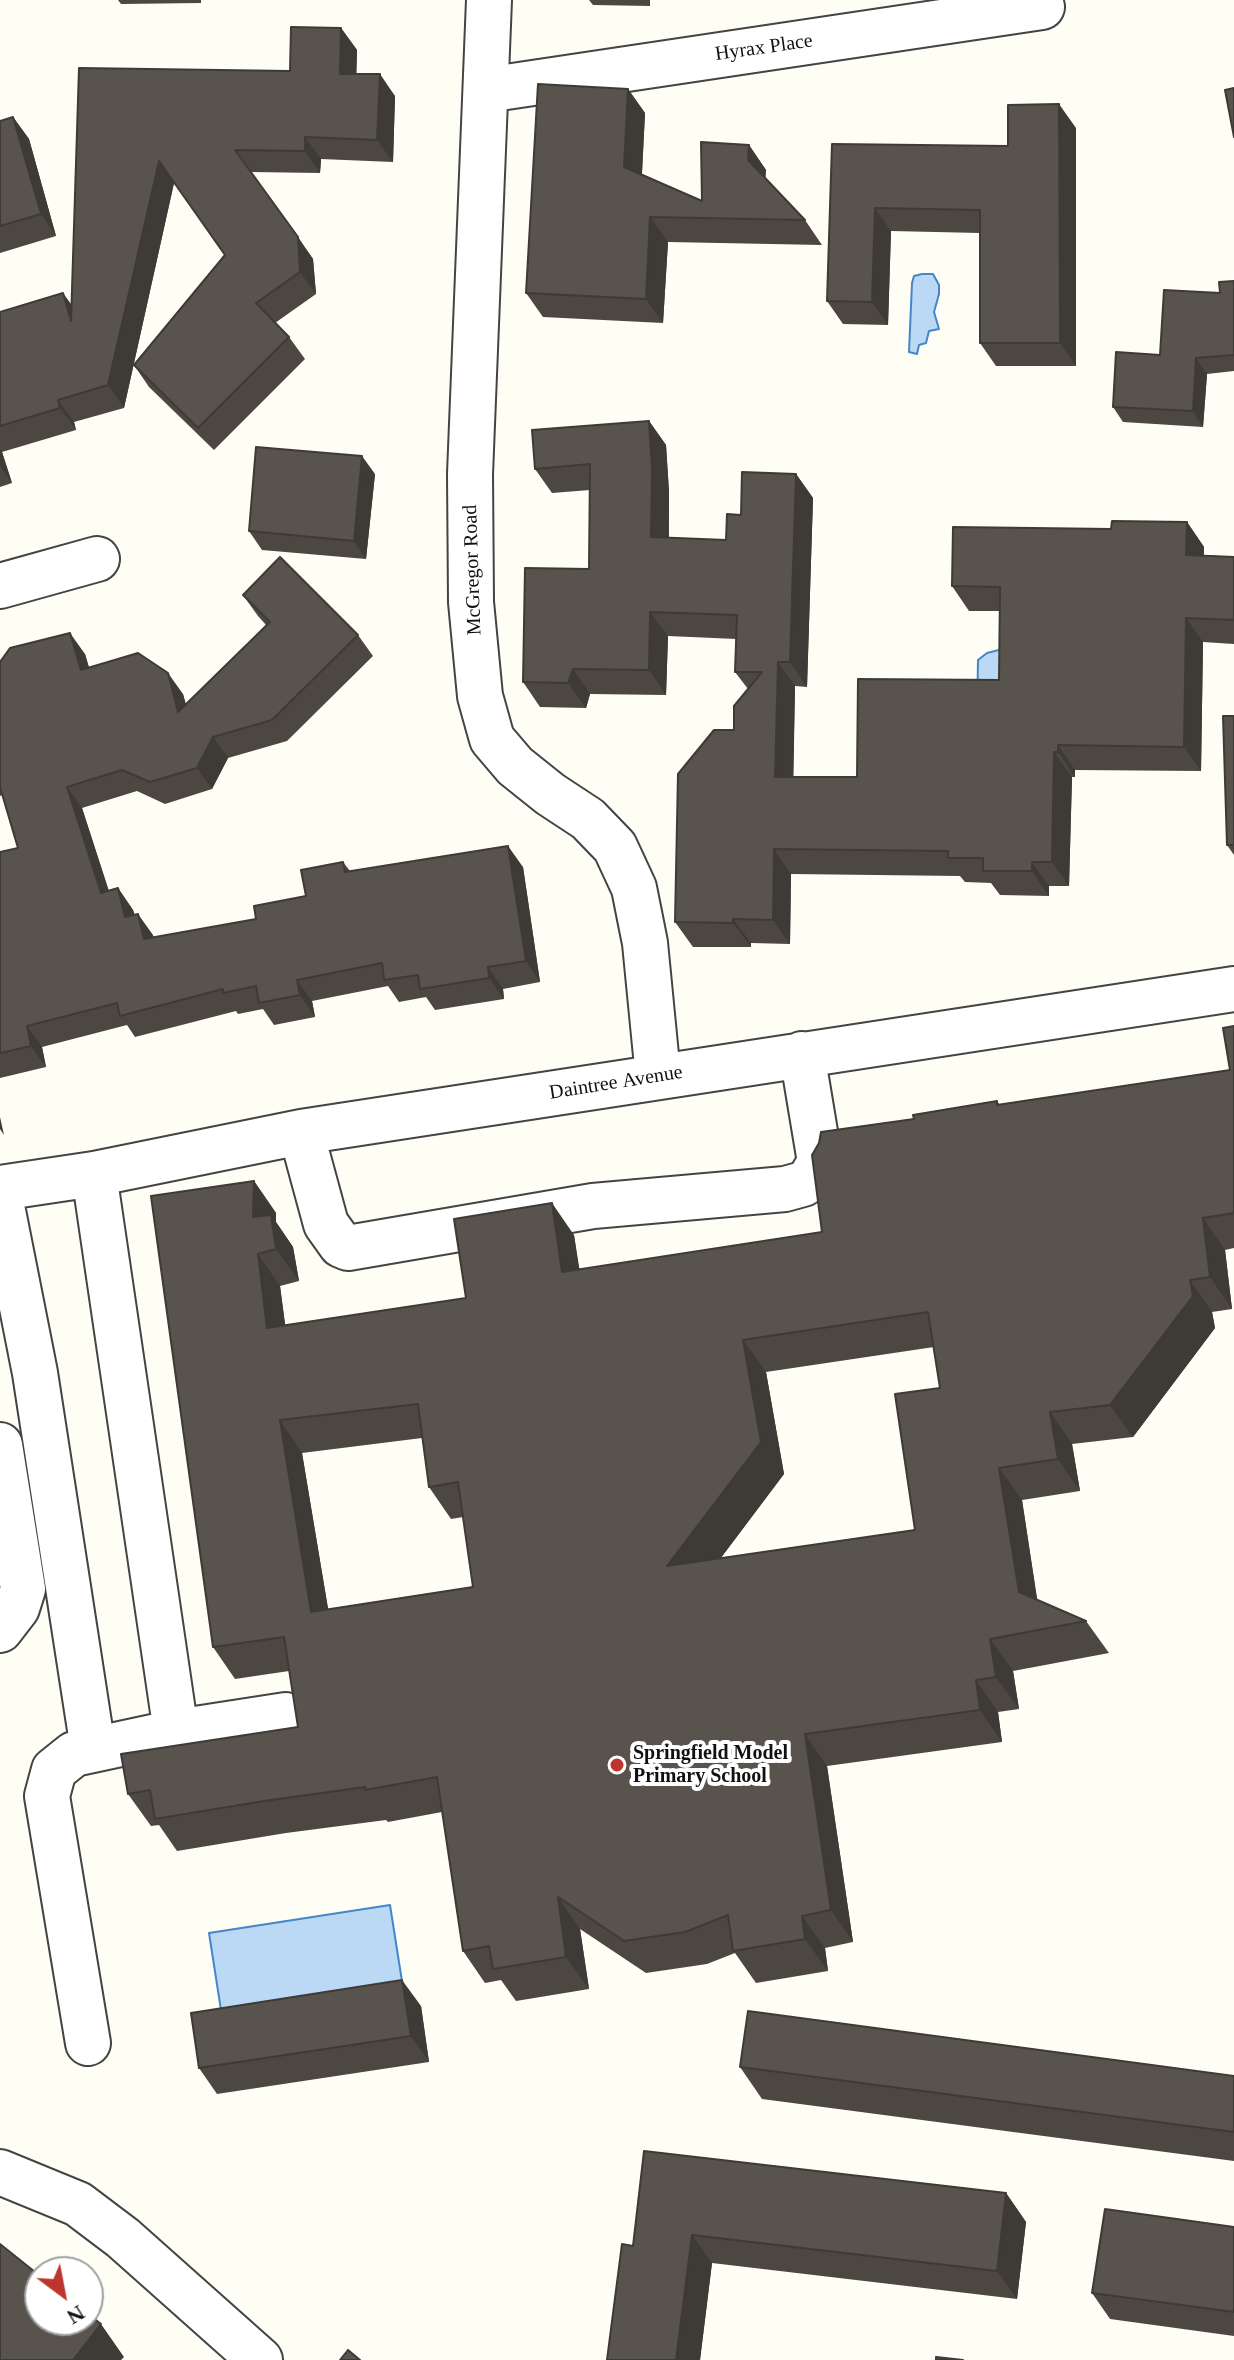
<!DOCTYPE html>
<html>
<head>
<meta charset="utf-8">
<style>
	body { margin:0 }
	#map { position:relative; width:1234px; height:2360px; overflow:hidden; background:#fffef5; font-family:Georgia,serif }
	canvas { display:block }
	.north { position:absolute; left:24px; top:2256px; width:80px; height:80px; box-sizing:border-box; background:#fff; border:2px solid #a0a0a0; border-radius:50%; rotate:148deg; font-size:22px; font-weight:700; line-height:32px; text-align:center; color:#111 }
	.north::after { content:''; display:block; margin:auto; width:28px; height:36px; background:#bd352c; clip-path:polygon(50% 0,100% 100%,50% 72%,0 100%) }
</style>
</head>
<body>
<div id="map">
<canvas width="1234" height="2360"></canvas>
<div class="north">N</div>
</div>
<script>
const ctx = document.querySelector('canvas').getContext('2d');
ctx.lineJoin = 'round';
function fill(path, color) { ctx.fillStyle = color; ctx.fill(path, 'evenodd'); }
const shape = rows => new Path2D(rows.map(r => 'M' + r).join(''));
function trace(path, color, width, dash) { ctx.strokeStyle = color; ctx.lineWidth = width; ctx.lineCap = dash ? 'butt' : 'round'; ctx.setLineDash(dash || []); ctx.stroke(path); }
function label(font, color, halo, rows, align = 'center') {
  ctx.font = font + ' Georgia,serif'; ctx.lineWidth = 8; ctx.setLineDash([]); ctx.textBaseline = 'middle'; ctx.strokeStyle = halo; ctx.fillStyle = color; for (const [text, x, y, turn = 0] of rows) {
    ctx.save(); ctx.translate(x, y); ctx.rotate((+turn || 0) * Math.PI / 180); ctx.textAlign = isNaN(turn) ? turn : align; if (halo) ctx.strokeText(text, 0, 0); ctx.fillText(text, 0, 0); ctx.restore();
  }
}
const water = shape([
	[922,274,933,274,939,285,939,294,934,312,939,329,929,331,926,343,919,345,917,354,909,352,912,283,914,276,922,274],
	[1007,648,1008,693,977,720,978,660,987,653,1007,648],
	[390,1905,404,1994,223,2023,209,1933,390,1905]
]);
const minor = shape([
	[489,0,470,474,471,602,480,696,492,739,515,766,550,794,588,819,615,847,634,888,645,943,658,1076],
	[486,90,1042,7],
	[0,586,97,559],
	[301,1132,326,1224,341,1245,348,1248,593,1206,785,1189,803,1184,810,1179,820,1162,802,1054],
	[94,1174,176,1732],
	[0,1188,94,1174,301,1132,1234,989],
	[0,1196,35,1373,93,1749],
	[0,1445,23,1589,17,1608,0,1630],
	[88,2043,47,1796,54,1770,74,1754,176,1732,286,1715],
	[0,2172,78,2204,123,2238,260,2360]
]);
const wall = shape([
	[118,0,201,0,201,3,121,4],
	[589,0,650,0,650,6,593,5],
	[341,28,357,50,356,74,395,96,393,162,321,159,320,173,251,172,313,259,316,294,275,323,289,337,305,359,214,450,149,387,134,365,225,255,174,183,124,408,74,422,76,430,2,452,12,483,0,487,0,312,72,305,79,68,290,71],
	[628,89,645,113,642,174,702,201,749,145,766,170,765,179,805,220,822,245,668,242,663,323,543,317,526,293],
	[13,117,29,139,56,236,0,253,0,121],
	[1076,128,1076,366,996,366,980,343,980,233,891,231,888,325,843,324,827,301,832,144,1008,146],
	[1234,281,1234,371,1207,374,1203,427,1123,422,1113,407,1220,293],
	[649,421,666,445,669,492,669,538,726,540,741,515,796,474,813,498,807,687,795,686,793,777,857,777,999,680,1000,611,969,611,952,586,1111,529,1187,522,1204,547,1204,555,1234,557,1234,644,1203,642,1201,771,1075,770,1075,777,1072,777,1069,886,1049,886,1049,896,1000,895,991,883,965,882,960,876,791,874,790,944,751,943,751,947,693,947,675,922,734,730,748,689,735,672,736,639,668,636,666,695,590,694,586,708,540,707,523,682,589,569,590,490,552,493,535,469],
	[375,474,366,559,262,550,249,531],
	[243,595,358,635,373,656,287,741,228,758,212,789,165,804,137,791,82,808,109,891,118,888,133,910,135,915,153,937,256,919,306,896,343,862,350,871,523,867,540,982,503,989,504,999,435,1010,426,997,399,1002,388,986,312,1001,315,1017,274,1025,263,1009,238,1014,236,1011,135,1037,127,1025,42,1047,46,1067,0,1078,0,852,18,848,2,795,0,796,0,662,85,654,89,668,183,694,186,704,266,625,258,616],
	[1234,716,1234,855,1227,845],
	[1234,1026,1234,1248,1225,1250,1232,1309,1212,1312,1215,1328,1133,1437,1072,1444,1080,1491,1022,1500,1037,1600,1086,1621,1109,1653,1013,1671,1019,1709,998,1712,1002,1742,827,1766,853,1942,825,1948,828,1971,756,1983,735,1953,707,1964,646,1973,580,1929,589,1989,516,2001,501,1980,485,1983,463,1951,442,1812,388,1822,386,1820,286,1833,177,1851,159,1825,151,1826,128,1794,298,1727,289,1671,235,1679,213,1647,254,1181,276,1213,276,1222,293,1247,299,1281,280,1286,285,1326,466,1298,574,1235,579,1270,822,1232,914,1119,997,1101,1000,1105,1230,1070],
	[934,1347,940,1388,915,1530,720,1559,784,1474,766,1372],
	[422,1438,429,1487,451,1519,463,1517,473,1587,328,1609,302,1453],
	[421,2006,429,2062,217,2094,199,2068],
	[740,2067,1234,2076,1234,2161,762,2099],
	[644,2151,1006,2193,1026,2222,1017,2299,712,2263,700,2360,607,2360,633,2246],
	[1234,2227,1234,2336,1110,2319,1092,2293]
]);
const shadedWall = shape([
	[341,28,357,50,356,96,340,74],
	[380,74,395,96,393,162,377,140],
	[628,89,645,113,641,191,624,167],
	[1059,104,1076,128,1076,366,1060,343],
	[13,117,29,139,56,236,41,214],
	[305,137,321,159,320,173,305,151],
	[749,145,766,170,765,185,748,160],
	[159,161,174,183,124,408,108,385],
	[875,208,891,231,888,325,872,302],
	[650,217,668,242,663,323,646,299],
	[298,237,313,259,316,294,300,272],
	[63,293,79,315,71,321],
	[1196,358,1207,374,1203,427,1193,411],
	[58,400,74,422,76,430,60,408],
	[649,421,666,445,669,492,668,562,651,537],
	[0,449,2,452,12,483,0,466],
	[362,456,375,474,366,559,354,541],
	[796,474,813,498,807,687,790,662],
	[1187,522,1204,547,1203,579,1186,555],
	[650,612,668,636,666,695,649,670],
	[1186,618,1203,642,1201,771,1184,747],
	[70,633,85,654,96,691,81,670],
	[778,662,795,686,793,802,775,777],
	[573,669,590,694,586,708,568,683],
	[168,673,183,694,192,733,178,712],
	[213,737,228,758,212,789,197,768],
	[1058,745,1075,770,1075,777,1058,752],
	[1054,752,1072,777,1069,886,1052,862],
	[67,787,82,808,116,914,101,893],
	[508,846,523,867,540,982,526,961],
	[774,849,791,874,790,944,773,920],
	[1032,862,1049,886,1049,896,1032,871],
	[118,888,133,910,140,938,125,917],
	[138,914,153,935,159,960,144,939],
	[733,919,751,943,751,947,733,923],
	[488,967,503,989,504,999,489,978],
	[297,980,312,1001,315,1017,300,995],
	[27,1026,42,1047,46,1067,31,1046],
	[0,1117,4,1135,0,1129],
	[254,1181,276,1213,276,1222,293,1247,299,1281,253,1217],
	[552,1203,574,1235,585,1304,562,1272],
	[1203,1218,1225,1250,1232,1309,1210,1277],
	[258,1254,280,1286,290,1360,267,1328],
	[1190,1280,1212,1312,1215,1328,1133,1437,1110,1405],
	[743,1340,766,1372,784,1474,690,1599,667,1566],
	[1050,1412,1072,1444,1080,1491,1058,1459],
	[280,1420,302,1453,334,1644,311,1612],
	[999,1468,1022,1500,1041,1624,1019,1592],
	[990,1639,1013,1671,1019,1709,996,1677],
	[976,1680,998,1712,1002,1742,980,1710],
	[805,1734,827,1766,853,1942,831,1910],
	[558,1897,580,1929,589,1989,566,1957],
	[802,1916,825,1948,828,1971,805,1939],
	[402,1980,421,2006,429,2062,411,2036],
	[1006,2193,1026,2222,1017,2299,997,2271],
	[692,2235,712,2263,700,2360,676,2360],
	[101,2324,124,2357,121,2360,73,2360]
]);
const building = shape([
	[291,27,341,28,340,74,380,74,377,140,305,137,305,151,235,150,298,237,300,272,256,303,289,337,198,428,134,365,225,255,159,161,108,385,58,400,60,408,0,426,0,312,63,293,71,321,79,68,290,71,291,27],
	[538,84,628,89,624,167,702,201,701,142,749,145,748,160,805,220,650,217,646,299,526,293,538,84],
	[1234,88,1234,137,1225,90,1234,88],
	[1059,104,1060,343,980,343,980,210,875,208,872,302,827,301,832,144,1008,146,1008,105,1059,104],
	[13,117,41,214,0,226,0,121,13,117],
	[1234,281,1234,355,1196,358,1193,411,1113,407,1116,352,1160,355,1164,290,1220,293,1219,282,1234,281],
	[649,421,652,468,651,537,726,540,727,514,741,515,742,472,796,474,790,662,778,662,775,777,857,777,858,679,999,680,1000,587,952,586,953,527,1111,529,1112,521,1187,522,1186,555,1234,557,1234,620,1186,618,1184,747,1058,745,1058,752,1054,752,1052,862,1032,862,1032,871,983,871,983,858,948,858,948,851,774,849,773,920,733,919,733,923,675,922,678,774,714,730,734,730,734,706,762,672,735,672,737,615,650,612,649,670,573,669,568,683,523,682,525,568,589,569,590,464,535,469,532,430,649,421],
	[256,447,362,456,354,541,249,531,256,447],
	[280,557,358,635,272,720,213,737,197,768,150,782,122,770,67,787,101,893,118,888,125,917,138,914,144,939,256,919,254,906,306,896,301,870,343,862,345,872,508,846,526,961,488,967,489,978,420,989,418,975,384,980,382,963,297,980,300,995,259,1003,256,986,223,993,223,989,120,1016,117,1003,27,1026,31,1046,0,1053,0,852,18,848,0,787,0,662,10,648,70,633,81,670,138,653,168,673,178,712,270,622,243,595,280,557],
	[1223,716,1234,716,1234,845,1227,845,1223,716],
	[1234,1026,1234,1213,1203,1218,1210,1277,1190,1280,1193,1296,1110,1405,1050,1412,1058,1459,999,1468,1019,1592,1086,1621,990,1639,996,1677,976,1680,980,1710,805,1734,831,1910,802,1916,805,1939,733,1951,728,1915,685,1932,624,1941,558,1897,566,1957,493,1969,489,1946,463,1951,437,1777,365,1790,365,1787,264,1801,155,1819,150,1790,128,1794,121,1754,298,1727,284,1637,213,1647,151,1196,254,1181,253,1217,271,1215,276,1249,258,1254,267,1328,466,1298,454,1219,552,1203,562,1272,822,1232,812,1155,819,1143,821,1132,914,1119,913,1115,997,1101,997,1105,1230,1070,1223,1028,1234,1026],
	[928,1312,940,1388,895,1394,915,1530,667,1566,761,1442,743,1340,928,1312],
	[418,1404,429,1487,458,1482,473,1587,311,1612,280,1420,418,1404],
	[402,1980,411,2036,199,2068,191,2013,402,1980],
	[748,2011,1234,2076,1234,2132,740,2067,748,2011],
	[644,2151,1006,2193,997,2271,692,2235,676,2360,607,2360,622,2244,633,2246,644,2151],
	[1105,2209,1234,2227,1234,2312,1092,2293,1105,2209],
	[0,2244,40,2276,40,2320,88,2320,88,2314,101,2324,73,2360,0,2360,0,2244],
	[348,2350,360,2360,340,2360,348,2350],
	[936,2357,963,2360,936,2360,936,2357]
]);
const markers = [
	[617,1765,8,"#bd352c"]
];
const streetNames = [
	["Hyrax Place",764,48,-8],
	["McGregor Road",473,570,-92],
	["Daintree Avenue",616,1083,-9]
];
const poiNames = [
	["Springfield Model",633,1754],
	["Primary School",633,1777]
];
fill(water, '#bbd9f4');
trace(water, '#4486c9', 2);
trace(minor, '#444', 48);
trace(minor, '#fff', 44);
fill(wall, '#4d4742');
fill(shadedWall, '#3e3a36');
fill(building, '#59534d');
trace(building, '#3e3a36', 2);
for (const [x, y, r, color] of markers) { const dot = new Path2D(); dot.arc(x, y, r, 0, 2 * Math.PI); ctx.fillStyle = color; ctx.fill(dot); trace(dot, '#fff', 3); }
label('20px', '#111', '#fff', streetNames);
label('bold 20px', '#111', '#fff', poiNames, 'left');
</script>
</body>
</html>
